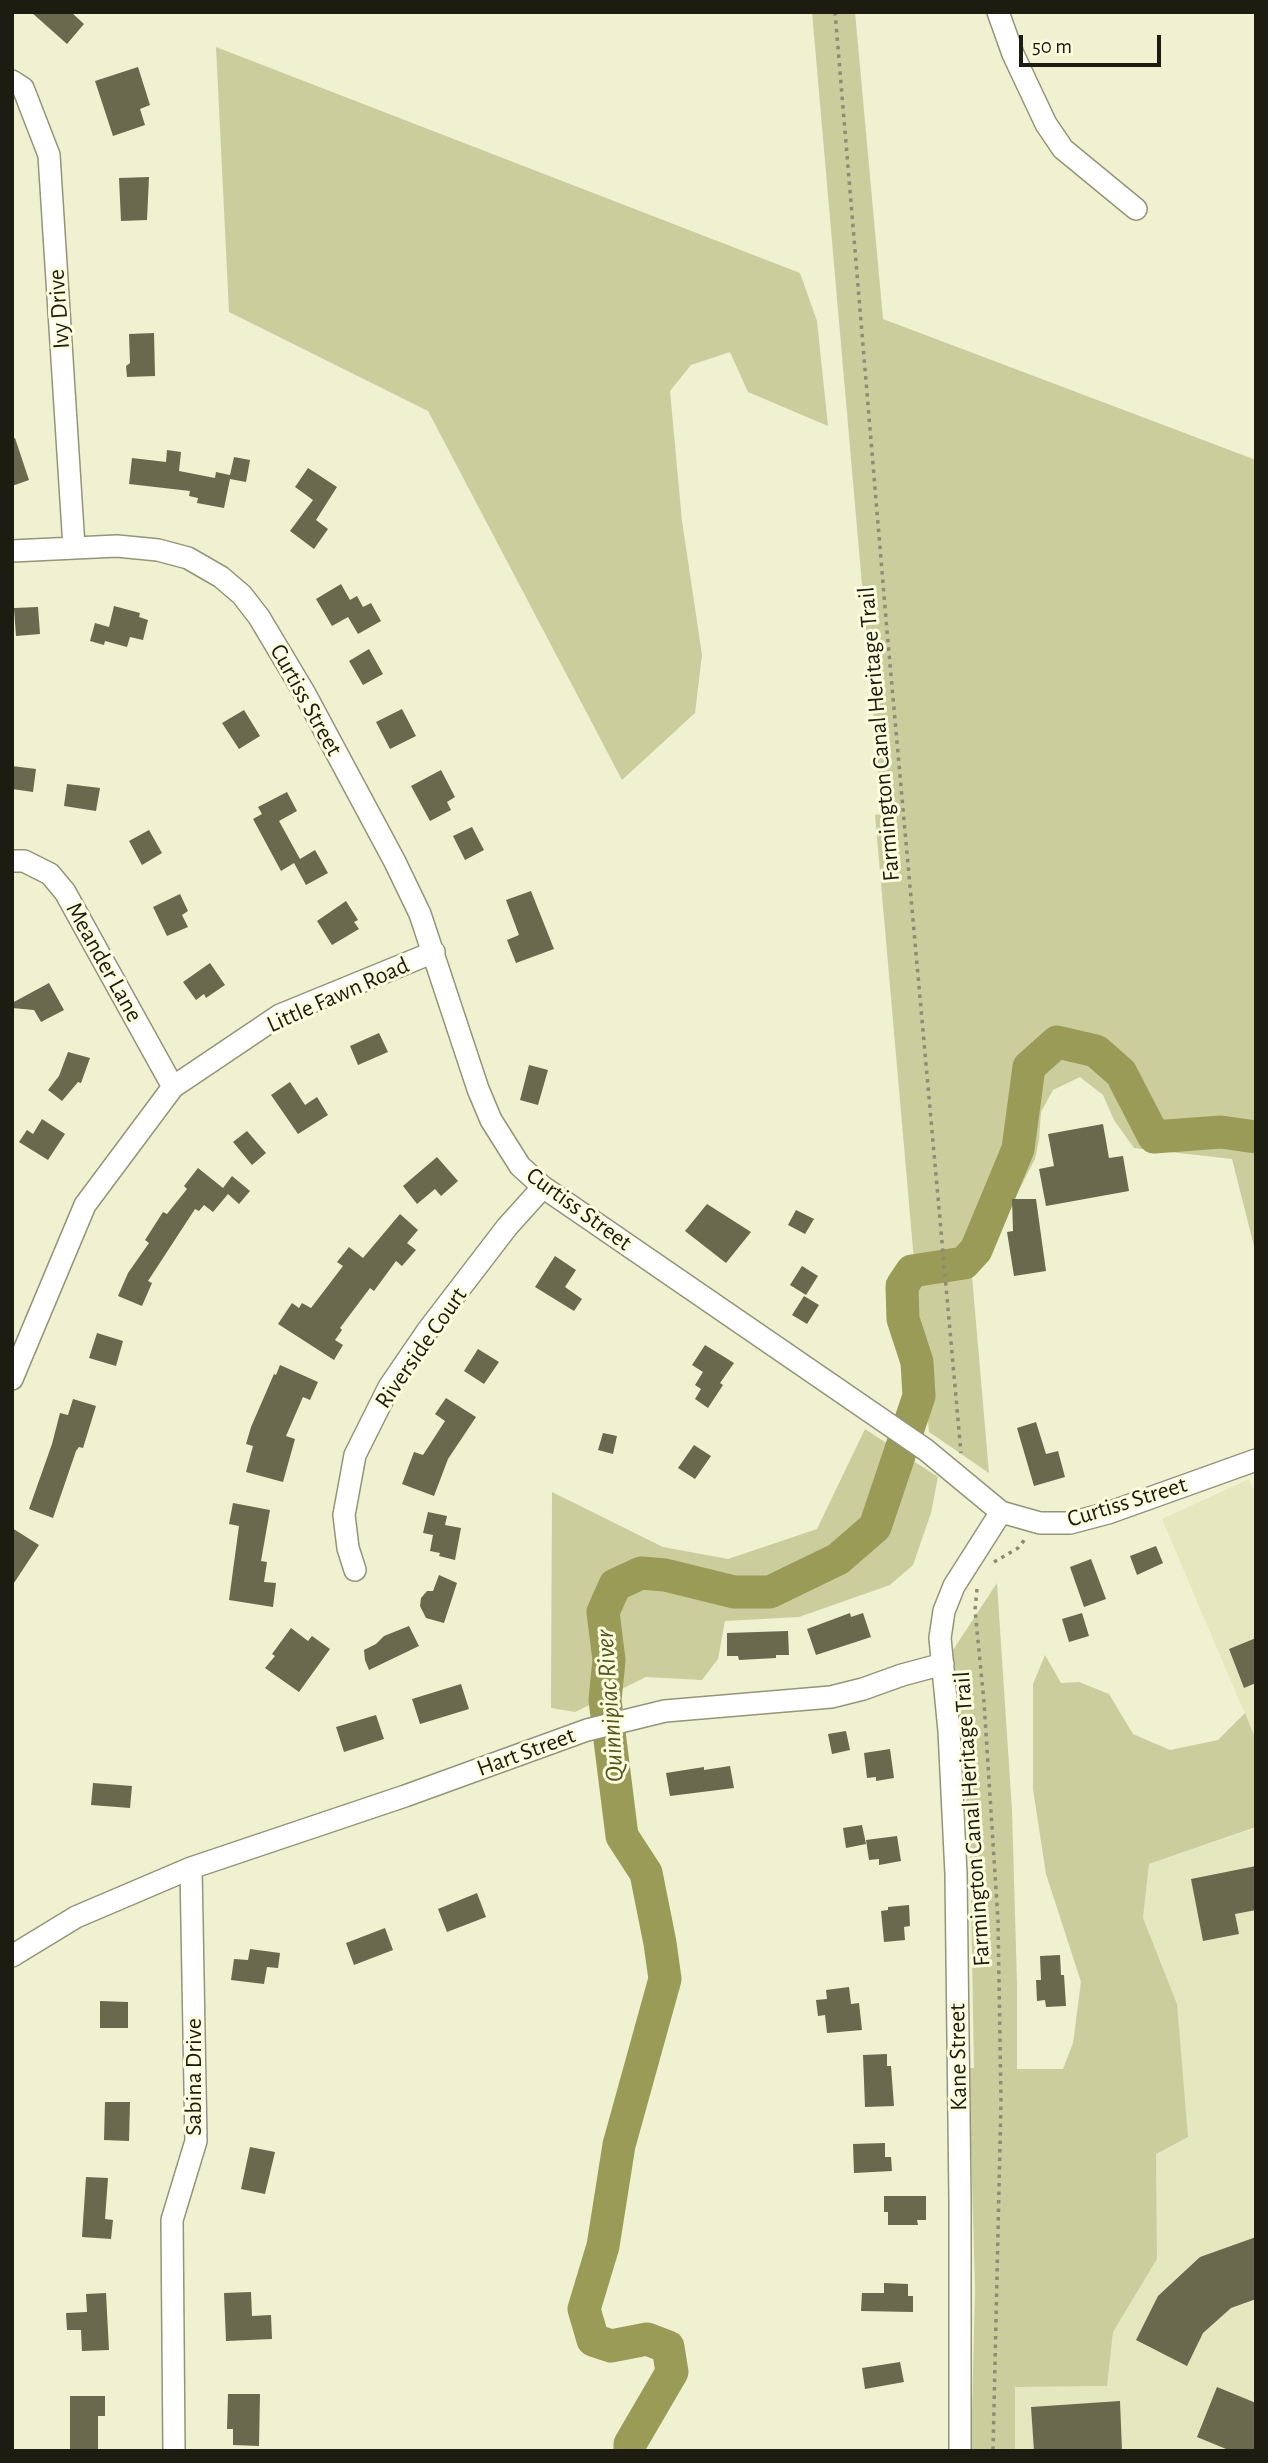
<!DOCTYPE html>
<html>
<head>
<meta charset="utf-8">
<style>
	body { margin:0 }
	#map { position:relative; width:1268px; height:2463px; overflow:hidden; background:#eff1d1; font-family:"Alegreya Sans",sans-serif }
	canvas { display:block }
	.frame { position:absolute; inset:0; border:14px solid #1c1c11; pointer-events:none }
	.scale { position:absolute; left:1019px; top:35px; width:142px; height:32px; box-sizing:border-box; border:4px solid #1c1c11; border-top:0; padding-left:9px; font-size:21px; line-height:24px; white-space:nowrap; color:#1c1c11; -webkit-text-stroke:5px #fcfede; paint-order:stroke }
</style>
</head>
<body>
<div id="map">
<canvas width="1268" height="2463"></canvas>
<div class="frame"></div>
<div class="scale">50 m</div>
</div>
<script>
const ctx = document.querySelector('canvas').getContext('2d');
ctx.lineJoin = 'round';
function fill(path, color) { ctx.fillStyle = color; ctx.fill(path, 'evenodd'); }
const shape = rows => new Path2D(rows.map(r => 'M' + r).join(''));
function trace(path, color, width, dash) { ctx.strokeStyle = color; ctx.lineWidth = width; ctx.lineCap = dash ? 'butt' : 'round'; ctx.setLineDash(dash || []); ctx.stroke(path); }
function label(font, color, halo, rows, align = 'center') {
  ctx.font = font + ' "Alegreya Sans",sans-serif'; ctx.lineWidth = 6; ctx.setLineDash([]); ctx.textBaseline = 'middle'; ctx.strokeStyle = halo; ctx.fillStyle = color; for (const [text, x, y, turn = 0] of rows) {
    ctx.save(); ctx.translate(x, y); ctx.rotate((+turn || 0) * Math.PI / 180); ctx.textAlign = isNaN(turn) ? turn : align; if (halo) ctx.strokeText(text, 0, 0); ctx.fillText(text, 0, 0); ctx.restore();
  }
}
const built = shape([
	[1249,1479,1256,1495,1256,1740,1162,1519],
	[1256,1828,1256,2451,1015,2451,1015,2387,1107,2386,1113,2332,1157,2259,1156,2154,1177,2004,1143,1918,1149,1864]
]);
const green = shape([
	[812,12,855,12,883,319,1256,460,1256,1254,1232,1159,1134,1148,1114,1120,1103,1095,1080,1077,1053,1090,1041,1112,1039,1140,1035,1159,1002,1223,968,1230,989,1473,929,1432,875,815,882,814],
	[216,47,800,273,817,321,828,426,748,392,730,352,691,365,670,391,682,521,702,655,695,713,622,780,428,411,229,312],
	[865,1429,938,1477,931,1513,913,1565,890,1585,799,1617,725,1621,718,1659,702,1680,646,1677,575,1712,551,1708,552,1492,663,1547,728,1559,817,1529],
	[997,1583,1012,1810,1017,1984,1017,2069,1063,2069,1073,2043,1081,1982,1046,1874,1033,1789,1033,1684,1045,1655,1061,1683,1079,1682,1109,1694,1133,1734,1170,1750,1218,1740,1245,1713,1256,1740,1256,1827,1149,1864,1143,1918,1177,2004,1188,2137,1156,2154,1157,2259,1113,2332,1107,2386,1015,2387,1015,2451,971,2451,975,2290,969,2068,974,2068,970,1841,953,1650]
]);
const river = shape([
	[630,2451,630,2444,672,2372,668,2347,647,2339,611,2346,593,2340,584,2309,603,2246,619,2145,665,1979,660,1943,646,1873,622,1836,605,1700,609,1660,603,1612,615,1585,641,1573,665,1575,734,1592,770,1592,838,1559,875,1527,919,1396,917,1362,903,1319,902,1286,912,1271,964,1263,976,1250,1018,1149,1029,1067,1057,1042,1096,1051,1121,1073,1154,1137,1221,1132,1256,1137]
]);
const building = shape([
	[31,12,71,12,84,24,67,44],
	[138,67,150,105,140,109,145,125,113,136,95,81],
	[149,177,147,220,121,221,119,178],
	[154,333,155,376,127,377,126,366,130,363,129,334],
	[15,438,29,480,12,486,12,439],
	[167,450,181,452,179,471,215,478,216,472,230,475,234,457,250,460,246,482,230,479,224,508,197,503,198,498,189,496,190,491,129,484,132,458,166,462],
	[308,468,337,487,316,520,328,529,314,549,290,531,313,500,295,487],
	[341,584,350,600,357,596,363,607,371,603,381,621,358,634,348,617,332,626,316,599],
	[114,606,140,613,139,617,148,620,143,640,130,637,127,647,105,641,104,645,90,641,95,623,109,627],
	[38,607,40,634,16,636,14,608],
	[369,649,383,674,363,685,349,661],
	[402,709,416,736,390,749,376,722],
	[244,710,260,736,239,749,222,723],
	[12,766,36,769,33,792,12,789],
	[441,770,455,797,447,802,451,810,430,821,411,786],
	[67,784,100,788,96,811,64,806],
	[287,792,297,811,279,821,300,859,315,850,328,873,306,885,294,863,281,871,253,819,262,814,258,807],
	[472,827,484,850,465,860,453,836],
	[149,830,162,853,142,865,129,841],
	[531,891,554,949,516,963,507,940,519,935,506,900],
	[180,894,188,911,182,915,188,927,167,936,153,907],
	[346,901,358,920,354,922,359,929,332,945,317,921],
	[210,963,225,985,206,998,204,994,196,1000,183,982],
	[49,983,64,1010,41,1022,34,1010,12,1008,12,1003],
	[379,1033,388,1052,358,1065,350,1046],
	[68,1052,90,1058,81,1083,78,1082,62,1101,48,1090,59,1076],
	[529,1065,548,1070,538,1105,520,1100],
	[290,1082,305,1105,317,1097,328,1115,298,1134,271,1095],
	[42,1119,65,1134,48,1160,19,1142,27,1130,33,1134],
	[1103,1124,1109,1158,1123,1156,1129,1191,1046,1206,1039,1169,1054,1166,1048,1134],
	[247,1131,266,1153,252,1165,233,1142],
	[437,1157,458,1181,441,1196,435,1189,417,1204,403,1186],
	[198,1168,223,1188,232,1176,250,1191,239,1204,228,1194,213,1212,204,1205,199,1211,195,1209,148,1281,152,1283,142,1306,118,1296,128,1273,149,1243,145,1240,163,1212,167,1214,187,1189,184,1186],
	[1012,1199,1036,1199,1046,1271,1014,1276,1007,1232,1013,1231],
	[707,1204,751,1232,726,1263,685,1231],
	[796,1210,814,1219,805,1234,788,1225],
	[400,1214,418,1230,407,1243,416,1250,402,1266,396,1261,374,1291,370,1288,340,1328,342,1330,335,1340,343,1345,334,1360,278,1324,292,1303,299,1308,302,1303,311,1308,343,1266,337,1262,349,1247,363,1258],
	[555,1256,576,1270,565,1287,582,1299,574,1311,535,1287],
	[802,1266,818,1276,806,1295,790,1285],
	[804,1296,819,1305,807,1324,792,1315],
	[97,1333,123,1341,116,1366,89,1358],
	[705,1345,734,1363,720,1383,723,1385,708,1408,695,1399,701,1389,695,1385,703,1372,692,1365],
	[478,1349,499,1362,484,1384,464,1371],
	[280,1365,318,1382,310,1400,303,1397,286,1436,295,1439,283,1482,246,1472,253,1446,246,1444,251,1427,274,1374,276,1375],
	[446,1398,476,1417,448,1459,434,1496,402,1484,414,1452,423,1455,445,1421,435,1414],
	[73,1399,96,1406,83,1448,79,1447,76,1451,53,1518,29,1509,52,1444,60,1413,68,1415],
	[1036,1422,1046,1454,1058,1451,1065,1477,1034,1486,1017,1428],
	[603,1433,617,1436,613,1454,598,1450],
	[694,1445,711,1456,695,1479,678,1468],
	[233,1503,270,1510,261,1561,267,1562,264,1582,276,1583,273,1607,229,1600,239,1526,229,1524],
	[428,1512,447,1516,445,1525,461,1528,455,1560,439,1556,440,1553,430,1551,433,1535,423,1533],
	[12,1528,39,1545,12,1586],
	[1156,1546,1163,1563,1137,1575,1130,1556],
	[1091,1559,1106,1599,1084,1607,1070,1567],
	[439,1575,457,1583,444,1623,426,1618,420,1606,421,1598,427,1591,433,1591],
	[850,1613,851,1617,863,1613,871,1637,816,1655,807,1629],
	[1082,1613,1089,1636,1069,1642,1062,1619],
	[409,1626,419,1646,369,1670,365,1660,364,1650,376,1644,384,1636],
	[291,1628,308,1641,312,1636,330,1649,299,1692,265,1668,275,1656,272,1654],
	[788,1631,789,1655,776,1655,776,1658,739,1660,738,1656,727,1656,727,1633],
	[1256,1638,1256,1683,1244,1688,1229,1649],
	[461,1684,469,1709,420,1724,412,1699],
	[376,1715,384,1739,344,1752,336,1727],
	[846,1731,850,1750,832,1754,828,1734],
	[890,1749,894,1778,876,1781,876,1777,867,1778,864,1753],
	[730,1766,734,1788,670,1796,666,1773,704,1767,704,1770],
	[93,1783,132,1786,130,1808,91,1805],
	[862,1825,866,1844,846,1848,843,1828],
	[897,1836,901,1861,879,1865,879,1859,869,1860,866,1840],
	[1256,1866,1256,1910,1235,1914,1239,1934,1203,1941,1191,1879],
	[477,1893,486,1917,447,1932,438,1909],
	[909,1905,910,1926,904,1927,905,1940,884,1942,881,1911,888,1910,888,1907],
	[385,1928,393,1950,354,1965,346,1943],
	[250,1949,280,1953,278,1968,267,1967,264,1984,231,1980,234,1959,248,1960],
	[1060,1955,1061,1975,1064,1975,1066,2006,1046,2007,1045,2000,1037,2001,1036,1980,1041,1980,1040,1956],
	[849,1987,851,2004,859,2003,862,2030,827,2033,825,2015,818,2016,816,2000,827,1999,826,1990],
	[100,2001,128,2002,128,2028,100,2028],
	[887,2054,887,2066,891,2066,894,2106,865,2107,863,2055],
	[105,2102,130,2102,129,2141,104,2140],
	[885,2143,885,2157,891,2157,892,2171,854,2173,853,2144],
	[250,2147,275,2152,265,2194,241,2189],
	[86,2177,108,2178,105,2219,113,2220,111,2239,82,2237],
	[884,2196,926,2196,926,2220,917,2220,918,2225,888,2225,888,2212,884,2212],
	[1256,2237,1256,2299,1231,2308,1203,2333,1187,2366,1136,2340,1158,2296,1200,2257],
	[884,2283,908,2284,908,2296,913,2296,913,2312,861,2311,862,2293,884,2293],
	[251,2292,252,2316,271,2315,272,2339,226,2341,224,2293],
	[106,2293,109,2350,82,2351,81,2330,67,2330,66,2313,87,2312,86,2294],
	[900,2362,904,2382,865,2389,862,2368],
	[1217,2387,1256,2403,1256,2451,1231,2451,1197,2437],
	[228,2394,260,2394,259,2446,233,2445,233,2429,227,2429],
	[70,2396,105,2396,105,2416,98,2416,98,2451,70,2451],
	[1120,2401,1122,2451,1034,2451,1031,2407]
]);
const path = shape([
	[835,12,887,631,961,1453],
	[994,1562,1018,1548,1026,1538],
	[977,1589,975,1610,984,1702,998,1921,1001,2101,993,2451]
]);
const minor = shape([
	[998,12,1013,54,1046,124,1063,149,1136,209],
	[12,81,23,88,49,155,74,547],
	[12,551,117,546,158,550,188,558,221,577,242,595,259,617,305,694,395,862,420,914,478,1089,491,1120,520,1166,543,1187,926,1450,1001,1512,1040,1523,1070,1523,1108,1513,1256,1460],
	[12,861,24,861,50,874,65,892,173,1087],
	[12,1379,85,1205,173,1087,280,1015,434,952],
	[355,1570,348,1548,344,1515,355,1455,389,1387,428,1330,507,1227,543,1187],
	[12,1956,76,1917,191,1868,405,1796,587,1730,665,1711,831,1697,863,1689,902,1675,943,1664],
	[174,2451,172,2220,196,2141,191,1868],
	[960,2451,960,2200,956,1874,949,1731,940,1638,944,1611,954,1586,1001,1512]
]);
const streetNames = [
	["Ivy Drive",59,309,-94],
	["Curtiss Street",306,700,61],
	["Farmington Canal Heritage Trail",879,734,-95],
	["Meander Lane",104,962,61],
	["Little Fawn Road",338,995,-24],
	["Curtiss Street",579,1209,36],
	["Riverside Court",421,1348,-55],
	["Curtiss Street",1127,1502,-17],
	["Hart Street",526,1752,-20],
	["Farmington Canal Heritage Trail",972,1819,-94],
	["Kane Street",958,2057,-91],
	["Sabina Drive",194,2077,-90]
];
const waterNames = [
	["Quinnipiac River",610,1706,-94]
];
fill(built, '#e5e7bf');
fill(green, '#cbcd9c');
trace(river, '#9a9b56', 33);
fill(building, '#68694d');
trace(minor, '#949578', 24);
trace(path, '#8c8d77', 3.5, [3.5, 5]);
trace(minor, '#fff', 21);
label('24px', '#1c1c11', '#fcfede', streetNames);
label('italic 26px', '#545521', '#fcfede', waterNames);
</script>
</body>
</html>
